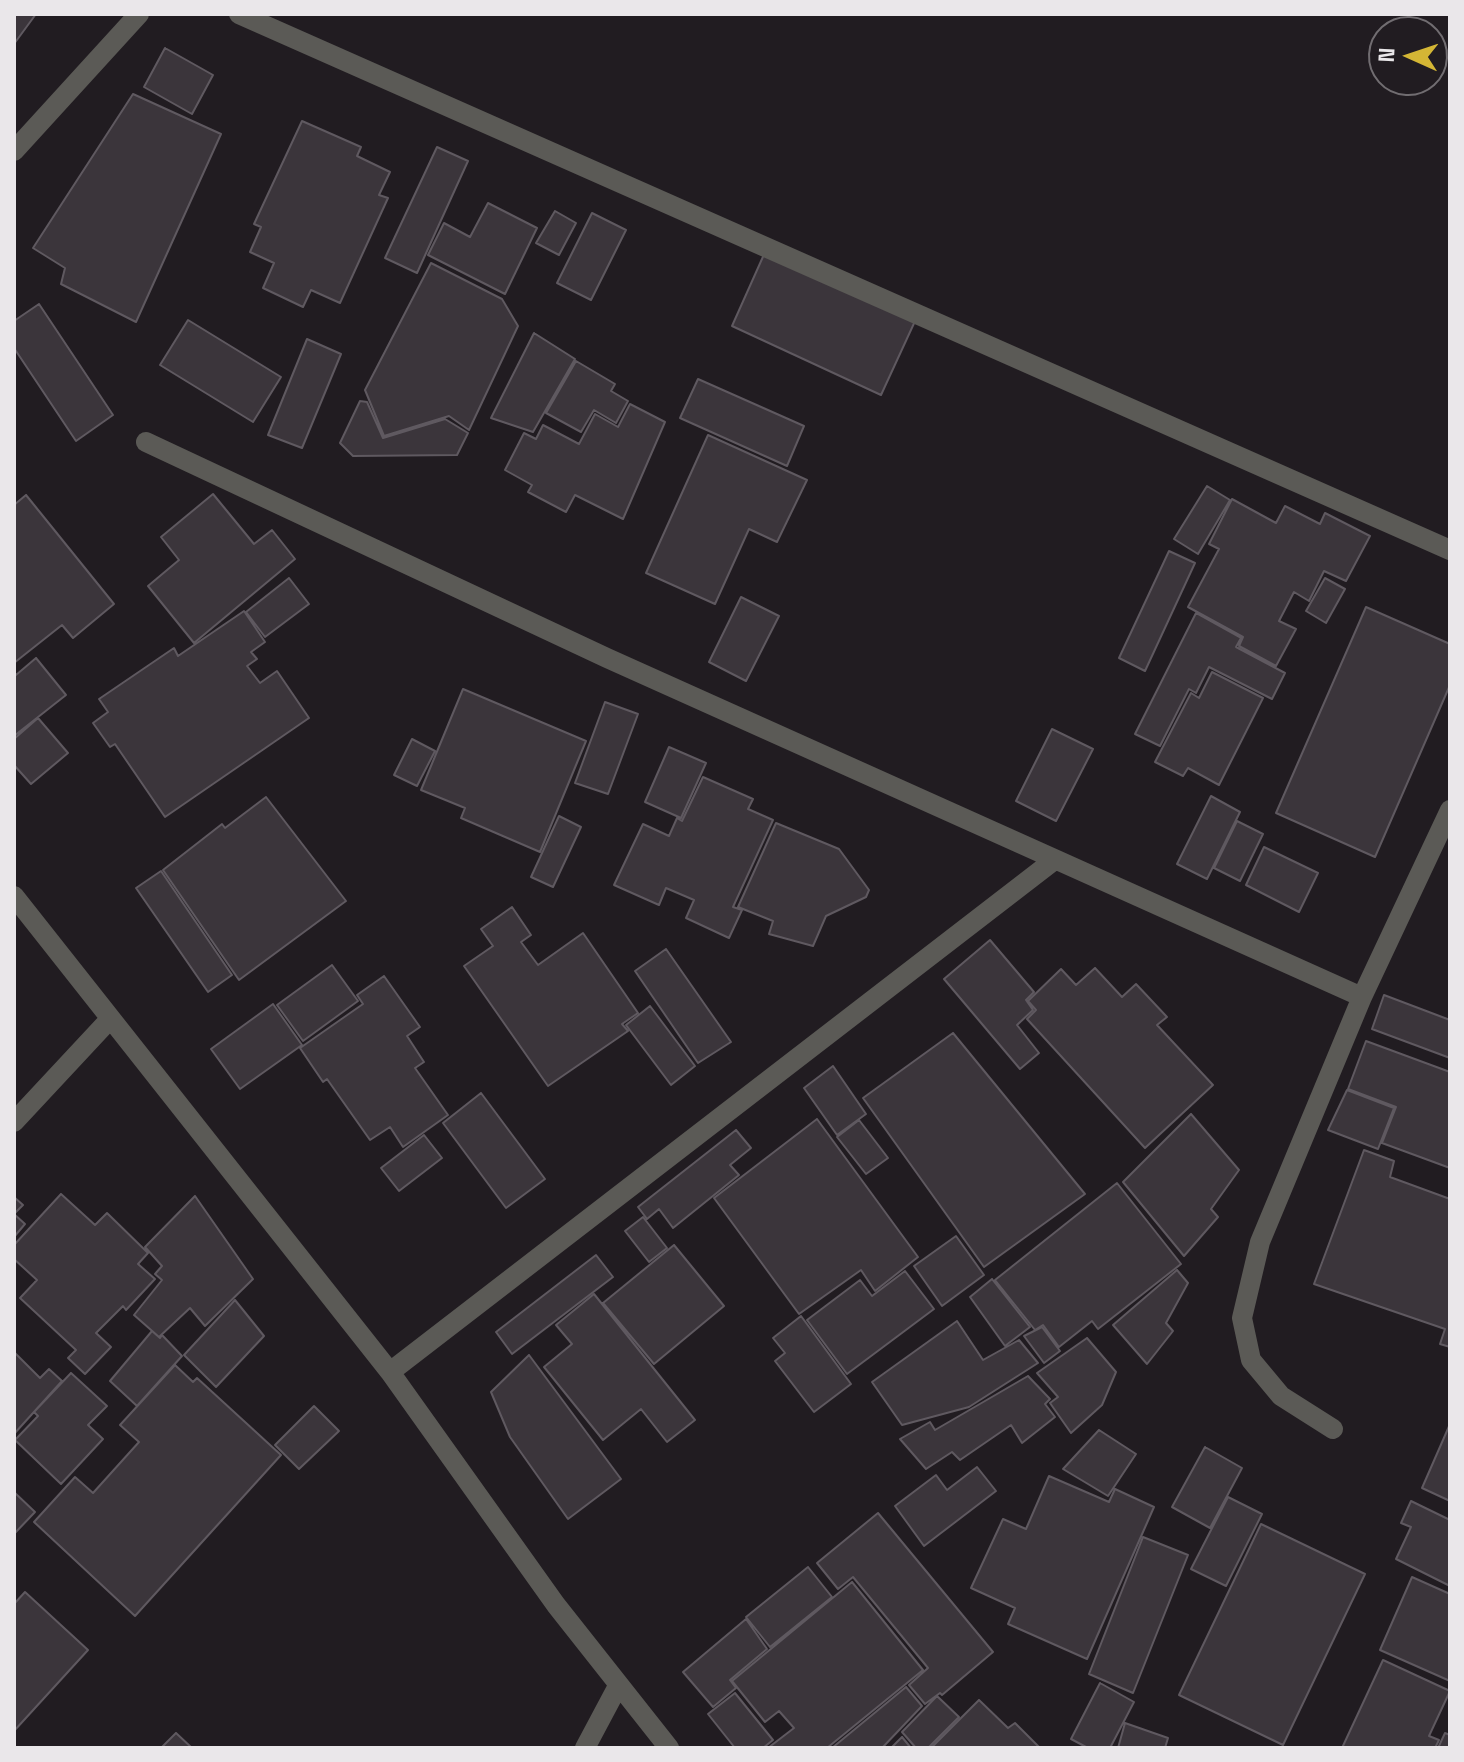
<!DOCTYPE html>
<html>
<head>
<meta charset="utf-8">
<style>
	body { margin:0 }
	#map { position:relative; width:1464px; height:1762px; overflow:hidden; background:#211c21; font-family:"Space Grotesk",sans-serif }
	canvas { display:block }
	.frame { position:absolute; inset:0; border:16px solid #eae7ea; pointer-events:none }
	.north { position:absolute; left:1368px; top:16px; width:80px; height:80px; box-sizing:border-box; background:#211c21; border:2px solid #716d71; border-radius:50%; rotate:273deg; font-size:22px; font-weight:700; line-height:32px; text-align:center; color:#eae7ea }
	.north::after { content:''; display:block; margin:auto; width:28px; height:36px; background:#d4b635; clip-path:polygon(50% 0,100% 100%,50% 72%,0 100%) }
</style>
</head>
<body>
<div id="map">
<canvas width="1464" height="1762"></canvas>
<div class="frame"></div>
<div class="north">N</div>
</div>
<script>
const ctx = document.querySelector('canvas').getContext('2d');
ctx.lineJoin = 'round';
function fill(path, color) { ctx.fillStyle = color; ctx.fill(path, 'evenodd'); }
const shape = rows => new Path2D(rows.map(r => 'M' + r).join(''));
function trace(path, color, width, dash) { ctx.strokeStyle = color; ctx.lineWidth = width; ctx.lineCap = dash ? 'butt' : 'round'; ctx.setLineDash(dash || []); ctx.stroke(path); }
const building = shape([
	[14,14,36,14,14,44,14,14],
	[165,48,213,75,192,114,144,87,165,48],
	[133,94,221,134,136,322,61,284,65,268,33,248,133,94],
	[302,121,361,147,357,156,390,172,379,195,388,198,340,303,311,290,303,307,263,288,274,263,250,252,261,227,254,224,302,121],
	[437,147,468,161,417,273,385,258,437,147],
	[488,203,537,228,505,294,428,255,444,223,470,237,488,203],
	[555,211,576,223,559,255,536,243,555,211],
	[592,213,626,230,591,300,557,283,592,213],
	[766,250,916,319,881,395,732,326,766,250],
	[431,263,502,299,518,326,469,430,449,416,384,436,365,390,431,263],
	[39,304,113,415,76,441,14,348,14,321,39,304],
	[188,320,281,377,253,422,160,365,188,320],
	[534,333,575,359,533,432,491,418,534,333],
	[307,339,341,354,302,448,268,435,307,339],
	[576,361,615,384,611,391,628,401,616,423,594,410,581,432,546,413,576,361],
	[698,379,804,426,787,466,680,418,698,379],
	[360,401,367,402,383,438,445,419,468,433,457,455,353,456,340,443,360,401],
	[630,404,665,422,623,519,575,495,566,512,528,492,532,485,505,470,524,433,536,439,543,425,579,444,595,414,618,427,630,404],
	[708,435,807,480,777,542,749,529,715,604,646,573,708,435],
	[1207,486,1230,500,1198,554,1174,539,1207,486],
	[213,494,254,544,272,530,295,559,194,643,148,586,179,560,161,537,213,494],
	[26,495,114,604,73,638,62,625,14,663,14,505,26,495],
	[1232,499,1276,523,1285,506,1320,524,1325,513,1370,536,1346,581,1324,571,1309,601,1294,592,1279,621,1296,629,1276,666,1239,646,1243,637,1188,607,1219,549,1209,544,1232,499],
	[1169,551,1195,563,1145,671,1119,658,1169,551],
	[289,578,309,604,265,637,246,612,289,578],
	[1325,578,1345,589,1326,623,1306,611,1325,578],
	[741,597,779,616,746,681,709,662,741,597],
	[1366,607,1450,644,1450,685,1375,857,1276,813,1366,607],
	[244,611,265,642,251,652,257,659,247,666,260,683,277,671,309,718,165,817,115,744,110,747,93,723,108,712,99,699,174,648,178,656,244,611],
	[1196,613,1241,638,1236,647,1285,673,1272,699,1209,667,1196,693,1189,689,1160,746,1135,734,1196,613],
	[36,658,66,695,14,736,14,672,16,675,36,658],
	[1212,672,1263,698,1219,785,1188,768,1183,776,1155,762,1191,693,1199,698,1212,672],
	[463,689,586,741,540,852,461,818,465,808,421,790,463,689],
	[605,702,638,714,608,794,575,783,605,702],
	[38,718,68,753,31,784,14,765,14,739,38,718],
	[1052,729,1093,749,1056,821,1016,801,1052,729],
	[412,739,435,751,417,786,394,775,412,739],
	[669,747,706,763,681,818,645,802,669,747],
	[703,777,753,799,748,809,773,820,733,907,742,910,729,938,686,918,694,900,666,888,659,905,614,885,643,824,669,836,677,818,682,821,703,777],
	[1211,796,1240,812,1207,879,1177,864,1211,796],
	[266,797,346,901,239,980,163,870,222,824,225,828,266,797],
	[559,816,581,827,553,887,531,877,559,816],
	[1237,821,1263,834,1240,881,1214,868,1237,821],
	[776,823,839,849,869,890,866,897,826,916,813,946,769,934,773,921,738,907,776,823],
	[1264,847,1318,873,1299,912,1246,885,1264,847],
	[161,871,232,975,208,992,136,888,161,871],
	[512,907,531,935,521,942,538,965,583,933,638,1013,622,1024,628,1031,548,1086,464,966,493,946,481,929,512,907],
	[990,940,1034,992,1026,1000,1033,1010,1017,1025,1039,1053,1020,1069,944,979,990,940],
	[666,949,731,1042,698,1063,635,971,666,949],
	[332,965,358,1001,303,1041,277,1005,332,965],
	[1095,968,1122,997,1136,984,1167,1017,1157,1025,1213,1085,1145,1148,1027,1019,1036,1010,1028,1001,1061,969,1076,985,1095,968],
	[384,976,420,1027,407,1036,424,1062,415,1068,448,1115,403,1147,390,1127,370,1140,327,1079,323,1082,300,1048,363,1004,357,995,384,976],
	[1384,995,1450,1020,1450,1058,1372,1029,1384,995],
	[273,1004,302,1045,240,1089,211,1049,273,1004],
	[650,1006,695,1066,671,1085,626,1025,650,1006],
	[953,1033,1085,1194,984,1267,863,1098,953,1033],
	[1366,1041,1450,1072,1450,1168,1382,1143,1396,1107,1348,1089,1366,1041],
	[833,1066,866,1114,837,1135,804,1088,833,1066],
	[1347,1090,1394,1108,1378,1149,1328,1130,1347,1090],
	[481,1093,545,1179,506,1208,443,1123,481,1093],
	[1191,1114,1239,1170,1211,1209,1218,1217,1184,1256,1123,1182,1191,1114],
	[817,1119,918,1257,875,1291,861,1270,799,1314,714,1198,817,1119],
	[859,1120,888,1158,866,1174,837,1137,859,1120],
	[736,1130,751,1148,730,1165,739,1175,673,1228,659,1209,647,1219,638,1207,736,1130],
	[424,1135,442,1158,399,1191,381,1168,424,1135],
	[1364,1150,1394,1161,1390,1177,1450,1199,1450,1347,1440,1344,1445,1329,1314,1284,1364,1150],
	[1117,1183,1181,1264,1098,1329,1092,1321,1059,1347,1043,1325,1035,1330,995,1280,1117,1183],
	[61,1194,95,1225,107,1213,148,1253,138,1264,155,1279,126,1310,123,1306,96,1333,111,1347,85,1374,68,1358,76,1350,20,1298,37,1280,14,1259,14,1245,61,1194],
	[195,1196,253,1279,205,1326,190,1308,159,1337,134,1315,162,1280,155,1274,162,1266,145,1247,195,1196],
	[14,1197,23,1205,14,1214,25,1224,14,1237,14,1197],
	[643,1217,667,1248,649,1262,625,1231,643,1217],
	[956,1236,984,1275,942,1306,914,1266,956,1236],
	[674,1245,724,1306,654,1364,603,1303,674,1245],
	[596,1255,613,1277,512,1354,496,1332,596,1255],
	[1177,1270,1188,1283,1166,1323,1173,1331,1147,1364,1113,1325,1177,1270],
	[905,1271,934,1309,847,1374,807,1320,860,1280,872,1296,905,1271],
	[992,1279,1030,1327,1005,1346,970,1297,992,1279],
	[594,1294,695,1420,667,1442,641,1409,603,1440,544,1367,572,1344,556,1325,594,1294],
	[235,1300,264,1336,216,1387,184,1355,235,1300],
	[801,1316,851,1384,814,1412,775,1361,785,1353,773,1338,801,1316],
	[957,1321,983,1360,1019,1340,1038,1363,969,1407,902,1425,872,1382,957,1321],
	[1042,1327,1060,1351,1044,1363,1024,1336,1042,1327],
	[152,1331,160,1338,162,1335,182,1356,137,1406,110,1381,152,1331],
	[1087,1338,1116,1372,1102,1405,1071,1433,1050,1403,1058,1397,1037,1373,1087,1338],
	[14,1352,40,1378,49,1369,62,1381,14,1434,14,1352],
	[529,1355,621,1479,568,1519,510,1437,491,1392,529,1355],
	[175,1365,193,1382,197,1378,281,1455,135,1616,34,1522,75,1477,93,1493,139,1442,120,1425,175,1365],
	[71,1373,107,1406,88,1425,103,1439,61,1484,15,1440,38,1416,34,1412,71,1373],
	[1028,1376,1050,1399,1045,1404,1055,1417,1022,1443,1011,1425,960,1460,952,1452,926,1469,900,1439,930,1422,935,1430,1028,1376],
	[314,1406,339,1431,299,1469,275,1445,314,1406],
	[1450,1424,1450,1501,1422,1488,1450,1424],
	[1099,1430,1136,1454,1108,1496,1063,1469,1099,1430],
	[1205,1447,1242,1468,1210,1528,1172,1507,1205,1447],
	[977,1467,996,1491,924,1546,895,1506,936,1475,947,1490,977,1467],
	[1049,1476,1109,1502,1115,1489,1154,1507,1087,1659,1008,1624,1015,1608,971,1588,1003,1519,1026,1529,1049,1476],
	[14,1492,35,1512,14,1534,14,1492],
	[1228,1497,1262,1514,1226,1586,1191,1569,1228,1497],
	[1411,1501,1450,1520,1450,1586,1396,1559,1411,1527,1401,1523,1411,1501],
	[878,1513,993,1652,942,1695,940,1693,925,1704,909,1685,928,1668,853,1577,838,1589,817,1563,878,1513],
	[1261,1524,1365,1574,1283,1745,1179,1695,1261,1524],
	[1143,1537,1188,1555,1133,1693,1089,1674,1143,1537],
	[808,1567,832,1597,770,1647,746,1617,808,1567],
	[1412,1577,1450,1594,1450,1681,1380,1650,1412,1577],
	[852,1582,923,1670,827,1748,768,1748,794,1728,779,1711,765,1722,732,1681,852,1582],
	[25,1592,88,1650,14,1731,14,1604,25,1592],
	[746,1619,767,1649,730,1680,736,1688,713,1707,683,1672,746,1619],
	[1383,1660,1450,1691,1429,1736,1439,1740,1435,1748,1342,1748,1383,1660],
	[1100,1683,1134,1702,1110,1748,1088,1748,1071,1739,1100,1683],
	[906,1687,922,1706,882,1748,832,1748,906,1687],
	[735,1693,773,1740,763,1748,735,1748,708,1714,735,1693],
	[937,1696,959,1717,928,1748,916,1748,902,1732,937,1696],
	[979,1700,1008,1728,1015,1723,1040,1748,931,1748,979,1700],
	[1125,1723,1168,1738,1165,1748,1118,1748,1125,1723],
	[176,1733,192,1748,161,1748,176,1733],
	[1445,1733,1450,1735,1450,1748,1438,1748,1445,1733],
	[902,1737,911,1748,891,1748,902,1737]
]);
const minor = shape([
	[239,14,1450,550],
	[14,151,139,14],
	[146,442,607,658,1362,997],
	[14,896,390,1372,556,1605,669,1748],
	[14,1122,110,1019],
	[390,1372,1053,861],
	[1333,1429,1281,1396,1251,1360,1242,1318,1260,1242,1362,997,1450,810],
	[585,1748,618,1686]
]);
fill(building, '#3b353b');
trace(building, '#5f5960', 2);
trace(minor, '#5b5a56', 20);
</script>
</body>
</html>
